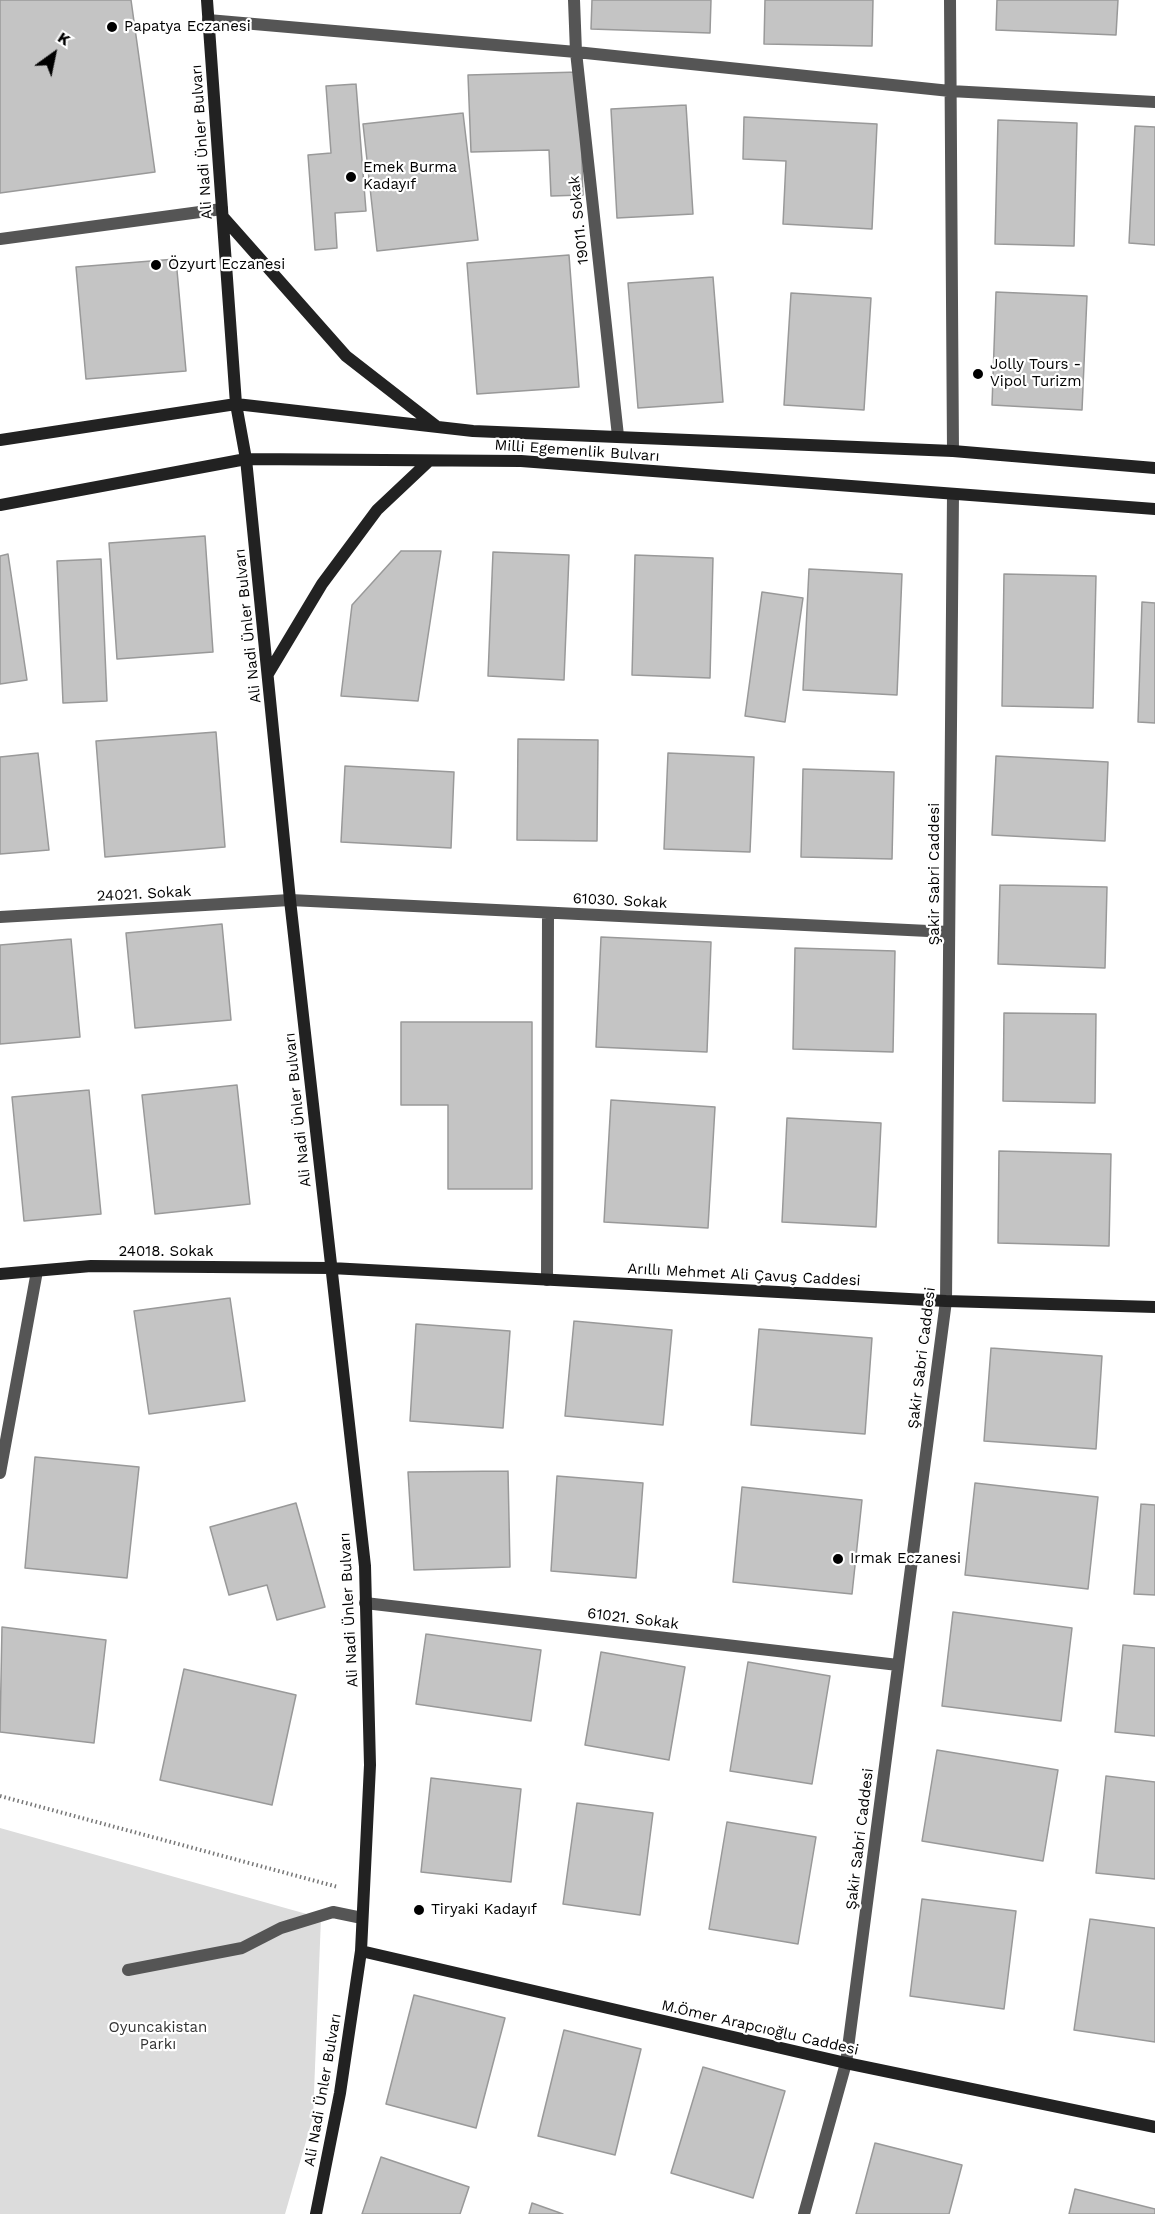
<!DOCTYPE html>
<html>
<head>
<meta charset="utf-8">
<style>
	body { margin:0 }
	#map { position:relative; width:1155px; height:2214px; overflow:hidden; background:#fff; font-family:"Work Sans",sans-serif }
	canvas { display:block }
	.north { position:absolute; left:24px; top:24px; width:60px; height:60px; -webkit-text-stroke:4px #fff; paint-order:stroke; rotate:33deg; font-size:16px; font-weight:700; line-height:24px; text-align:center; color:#000 }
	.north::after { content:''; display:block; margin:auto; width:21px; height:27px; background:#000; clip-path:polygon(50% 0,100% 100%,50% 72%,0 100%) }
</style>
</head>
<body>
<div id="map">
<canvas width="1155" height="2214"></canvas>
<div class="north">K</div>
</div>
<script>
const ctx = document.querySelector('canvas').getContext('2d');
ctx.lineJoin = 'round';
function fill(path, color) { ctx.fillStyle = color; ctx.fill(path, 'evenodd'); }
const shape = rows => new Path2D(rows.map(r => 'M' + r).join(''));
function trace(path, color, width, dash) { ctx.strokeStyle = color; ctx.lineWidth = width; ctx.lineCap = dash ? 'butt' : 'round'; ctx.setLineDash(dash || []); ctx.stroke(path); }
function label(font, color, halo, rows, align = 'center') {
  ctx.font = font + ' "Work Sans",sans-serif'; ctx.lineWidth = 4.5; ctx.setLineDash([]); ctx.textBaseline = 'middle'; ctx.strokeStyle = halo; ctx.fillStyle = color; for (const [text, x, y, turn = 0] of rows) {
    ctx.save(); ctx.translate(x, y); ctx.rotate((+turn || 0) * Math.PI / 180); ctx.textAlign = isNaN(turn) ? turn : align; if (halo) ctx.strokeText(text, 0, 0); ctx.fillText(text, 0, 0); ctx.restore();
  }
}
const green = shape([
	[0,1828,321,1918,313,2117,285,2214,0,2214]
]);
const building = shape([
	[0,0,131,0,155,172,0,193,0,0],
	[592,0,711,0,710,33,591,29,592,0],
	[765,0,873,0,872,46,764,44,765,0],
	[997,0,1118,0,1116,35,996,30,997,0],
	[579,72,583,195,551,196,549,150,471,152,468,75,579,72],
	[356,84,366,211,335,213,337,248,315,250,308,155,331,153,326,86,356,84],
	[686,105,693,214,617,218,611,109,686,105],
	[463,113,478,240,377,251,363,124,463,113],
	[744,117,877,124,872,229,783,224,786,161,743,159,744,117],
	[998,120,1077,123,1074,246,995,244,998,120],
	[1135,126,1155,127,1155,245,1129,243,1135,126],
	[569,255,579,387,477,394,467,263,569,255],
	[176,259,186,371,86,379,76,267,176,259],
	[713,277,723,402,638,408,628,283,713,277],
	[996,292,1087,296,1082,410,992,405,996,292],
	[791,293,871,298,864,410,784,405,791,293],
	[205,536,213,652,117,659,109,543,205,536],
	[401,551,441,551,418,701,341,696,352,605,401,551],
	[493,552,569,555,564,680,488,676,493,552],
	[8,554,27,680,0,684,0,556,8,554],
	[635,555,713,558,710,678,632,675,635,555],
	[101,559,107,701,63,703,57,561,101,559],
	[809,569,902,574,897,695,803,690,809,569],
	[1004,574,1096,576,1093,708,1002,706,1004,574],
	[762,592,803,598,785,722,745,716,762,592],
	[1142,602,1155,603,1155,723,1138,722,1142,602],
	[216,732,225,847,105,857,96,741,216,732],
	[518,739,598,740,597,841,517,840,518,739],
	[38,753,49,850,0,854,0,757,38,753],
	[668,753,754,757,750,852,664,849,668,753],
	[996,756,1108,762,1105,841,992,835,996,756],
	[345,766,454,772,451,848,341,842,345,766],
	[803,769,894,772,892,859,801,857,803,769],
	[1000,885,1107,887,1105,968,998,964,1000,885],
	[222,924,231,1020,135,1028,126,933,222,924],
	[601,937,711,942,707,1052,596,1047,601,937],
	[71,939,80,1037,0,1044,0,945,71,939],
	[795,948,895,951,893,1052,793,1049,795,948],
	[1004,1013,1096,1014,1095,1103,1003,1101,1004,1013],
	[401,1022,532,1022,532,1189,448,1189,448,1105,401,1105,401,1022],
	[237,1085,250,1204,155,1214,142,1095,237,1085],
	[89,1090,101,1214,24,1221,12,1097,89,1090],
	[611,1100,715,1107,708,1228,604,1222,611,1100],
	[787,1118,881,1123,876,1227,782,1222,787,1118],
	[999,1151,1111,1154,1109,1246,998,1243,999,1151],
	[230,1298,245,1401,149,1414,134,1311,230,1298],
	[574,1321,672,1330,663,1425,565,1416,574,1321],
	[416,1324,510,1331,503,1428,410,1421,416,1324],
	[759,1329,872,1338,865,1434,751,1425,759,1329],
	[991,1348,1102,1356,1096,1449,984,1441,991,1348],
	[35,1457,139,1467,127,1578,25,1568,35,1457],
	[508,1471,510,1567,414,1570,408,1472,508,1471],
	[557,1476,643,1483,636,1578,551,1571,557,1476],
	[975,1483,1098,1497,1088,1589,965,1575,975,1483],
	[742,1487,862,1500,852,1594,733,1582,742,1487],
	[296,1503,325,1607,277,1620,267,1585,229,1595,210,1527,296,1503],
	[1141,1504,1155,1505,1155,1595,1134,1594,1141,1504],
	[953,1612,1072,1628,1061,1721,942,1706,953,1612],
	[2,1627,106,1640,94,1743,0,1732,2,1627],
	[426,1634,541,1650,531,1721,416,1704,426,1634],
	[1123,1645,1155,1648,1155,1736,1115,1732,1123,1645],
	[601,1652,685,1667,669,1760,585,1745,601,1652],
	[748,1662,830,1676,812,1784,730,1771,748,1662],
	[184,1669,296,1695,272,1805,160,1780,184,1669],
	[937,1750,1058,1770,1043,1861,922,1841,937,1750],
	[1106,1776,1155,1782,1155,1879,1096,1873,1106,1776],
	[431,1778,521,1789,511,1882,421,1872,431,1778],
	[577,1803,653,1813,640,1915,563,1904,577,1803],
	[727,1822,816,1837,798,1944,709,1929,727,1822],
	[922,1899,1016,1911,1004,2009,910,1996,922,1899],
	[1090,1919,1155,1928,1155,2042,1074,2030,1090,1919],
	[414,1995,505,2018,476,2128,386,2104,414,1995],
	[564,2030,641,2049,615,2155,538,2136,564,2030],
	[703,2067,785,2091,753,2198,671,2173,703,2067],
	[875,2143,962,2165,949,2214,856,2214,875,2143],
	[381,2157,469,2187,460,2214,362,2214,381,2157],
	[1075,2189,1155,2209,1155,2214,1069,2214,1075,2189],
	[532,2203,563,2214,529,2214,532,2203]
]);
const path = shape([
	[0,1796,338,1887]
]);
const lane = shape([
	[128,1970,242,1948,281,1928,333,1912,362,1918]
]);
const street = shape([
	[574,0,576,52,618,436],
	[950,0,953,451],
	[208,20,576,52,950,91,1155,102],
	[0,239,222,209],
	[0,917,290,900,949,932],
	[547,1280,548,913],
	[0,1473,37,1271],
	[365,1603,898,1665],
	[804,2214,846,2063,946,1301,953,494]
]);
const secondary = shape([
	[207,0,236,404,246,459,290,900,365,1566,370,1765,361,1951,340,2093,316,2214],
	[223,217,346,356,436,426],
	[0,440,236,404,473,431,953,451,1155,468],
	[0,505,246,459,521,461,1155,509],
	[268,674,322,584,377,510,429,461],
	[0,1274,91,1266,331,1268,946,1301,1155,1307],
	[361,1951,846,2063,1155,2127]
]);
const markers = [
	[112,27,6,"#000"],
	[351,177,6,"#000"],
	[156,265,6,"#000"],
	[978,374,6,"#000"],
	[838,1559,6,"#000"],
	[419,1910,6,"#000"]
];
const poiNames = [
	["Papatya Eczanesi",124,27],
	["Emek Burma",363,168],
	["Kadayıf",363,185],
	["Özyurt Eczanesi",168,265],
	["Jolly Tours -",990,365],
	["Vipol Turizm",990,382],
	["Irmak Eczanesi",850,1559],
	["Tiryaki Kadayıf",431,1910]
];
const streetNames = [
	["Ali Nadi Ünler Bulvarı",202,142,-94],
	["19011. Sokak",579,220,-96],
	["Milli Egemenlik Bulvarı",577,451,4],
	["Ali Nadi Ünler Bulvarı",248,626,-96],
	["Şakir Sabri Caddesi",935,874,-90],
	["24021. Sokak",144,894,-3],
	["61030. Sokak",620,901,3],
	["Ali Nadi Ünler Bulvarı",298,1110,-96],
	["24018. Sokak",166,1252],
	["Arıllı Mehmet Ali Çavuş Caddesi",744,1275,3],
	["Şakir Sabri Caddesi",922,1358,-83],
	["Ali Nadi Ünler Bulvarı",349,1610,-93],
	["61021. Sokak",633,1619,7],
	["Şakir Sabri Caddesi",860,1839,-83],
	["M.Ömer Arapcıoğlu Caddesi",760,2028,13],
	["Ali Nadi Ünler Bulvarı",323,2090,-80]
];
const parkNames = [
	["Oyuncakistan",158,2028],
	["Parkı",158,2045]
];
fill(green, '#dcdcdc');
fill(building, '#c4c4c4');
trace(building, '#999', 1.5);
trace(path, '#777', 4, [1.5, 3]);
trace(lane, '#555', 12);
trace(street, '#555', 12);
trace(secondary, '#222', 12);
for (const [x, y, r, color] of markers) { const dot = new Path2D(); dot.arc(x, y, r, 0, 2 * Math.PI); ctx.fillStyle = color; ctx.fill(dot); trace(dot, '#fff', 2); }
label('15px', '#000', '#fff', poiNames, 'left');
label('15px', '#000', '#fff', streetNames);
label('15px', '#333', '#fff', parkNames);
</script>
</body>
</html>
